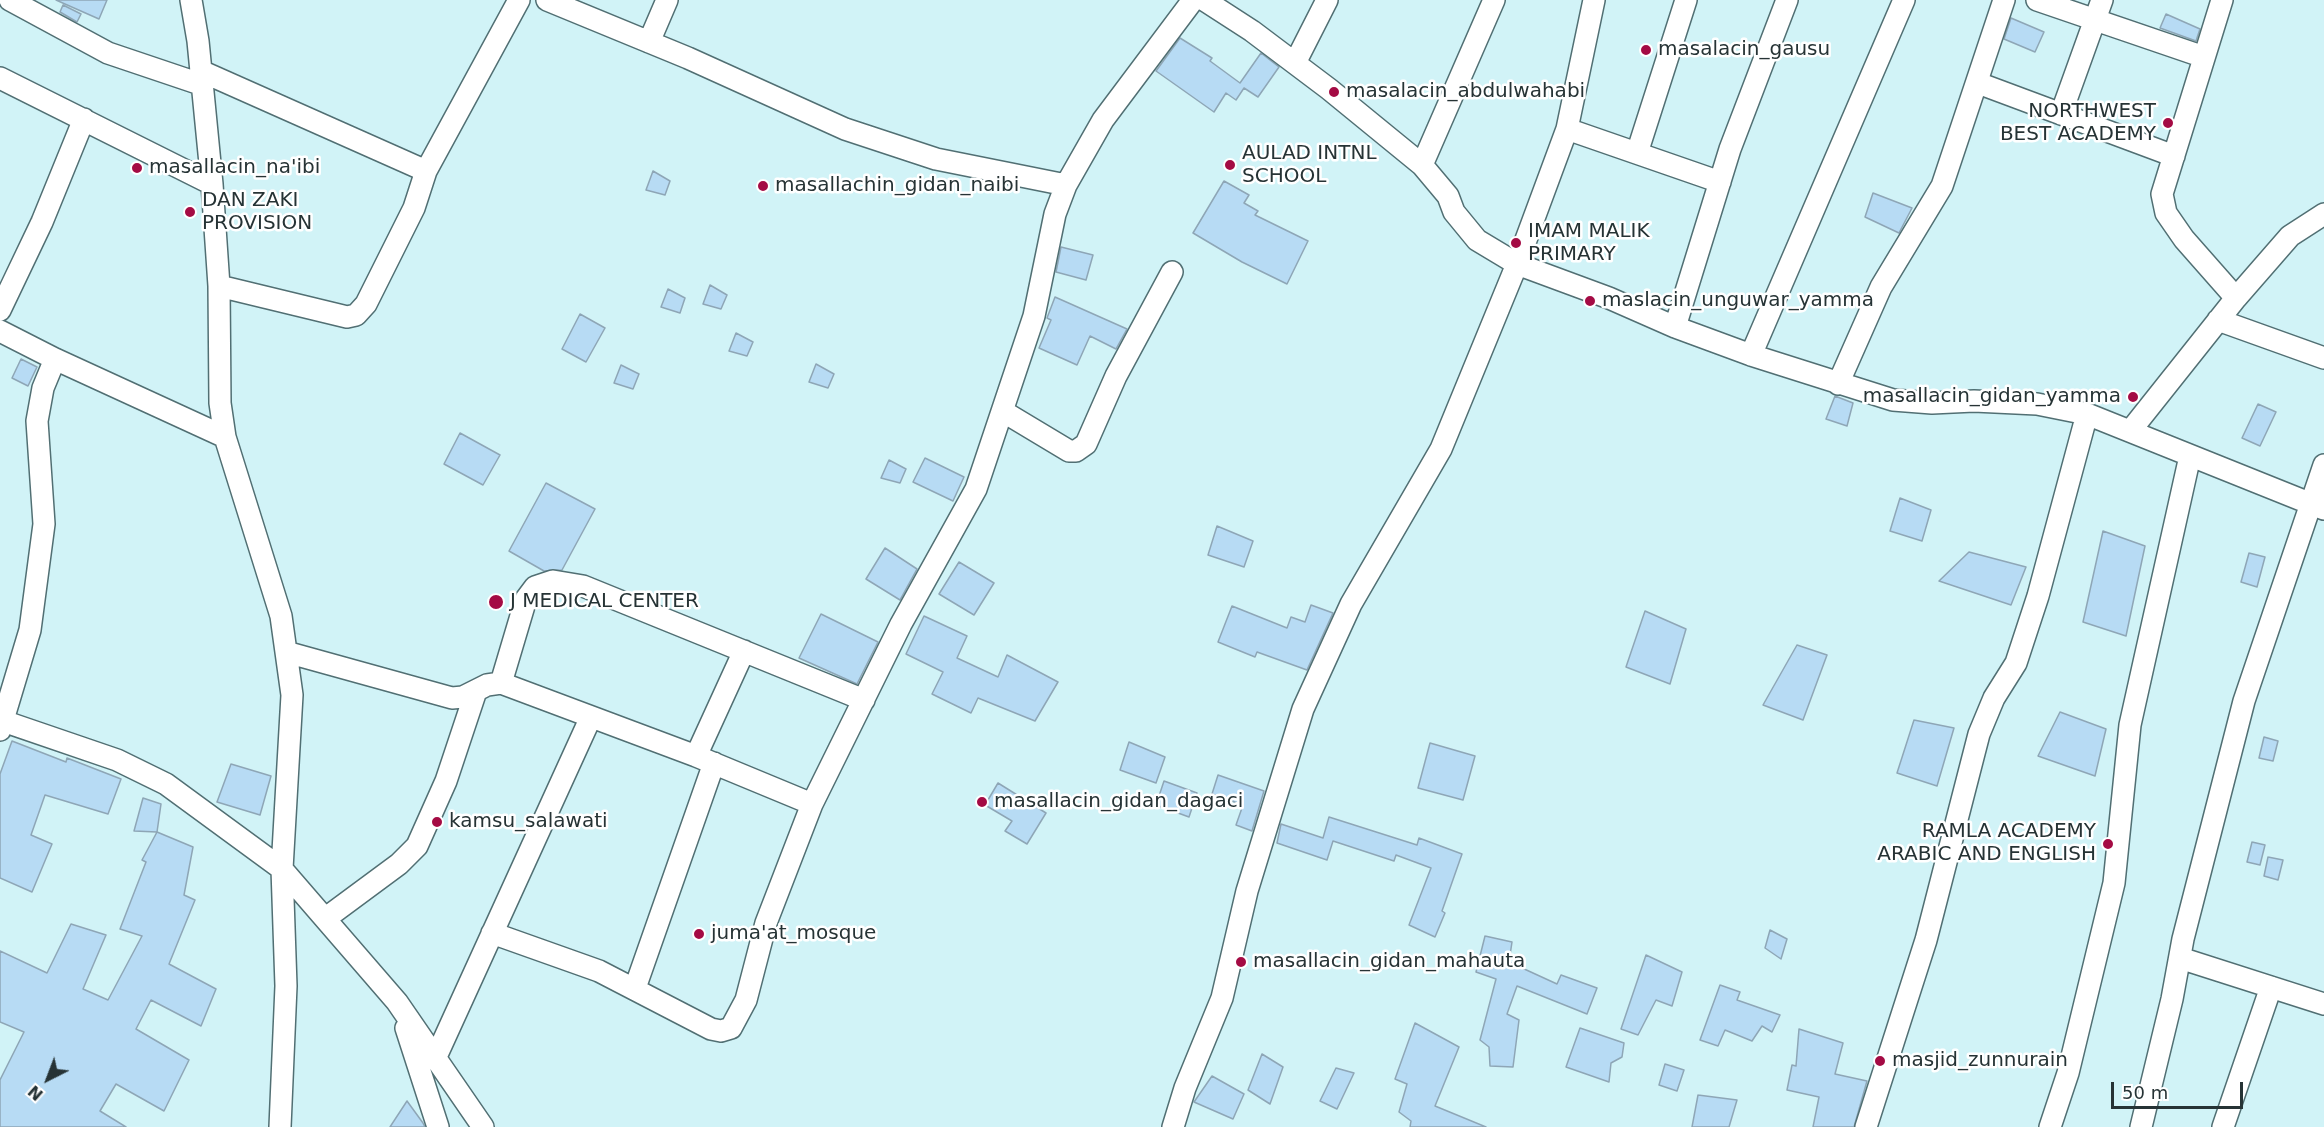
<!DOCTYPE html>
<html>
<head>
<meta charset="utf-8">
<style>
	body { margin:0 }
	#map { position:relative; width:2324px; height:1127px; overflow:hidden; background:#d1f3f7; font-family:"DejaVu Sans",sans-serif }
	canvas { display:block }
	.north { position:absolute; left:18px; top:1049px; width:60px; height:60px; -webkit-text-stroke:4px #fff; paint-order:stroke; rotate:222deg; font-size:16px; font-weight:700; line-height:24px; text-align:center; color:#263335 }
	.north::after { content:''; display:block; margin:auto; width:21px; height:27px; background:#263335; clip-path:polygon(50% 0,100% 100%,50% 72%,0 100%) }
	.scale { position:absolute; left:2111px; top:1082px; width:132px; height:27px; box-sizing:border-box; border:3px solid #263335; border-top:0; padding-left:8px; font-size:18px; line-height:21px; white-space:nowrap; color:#263335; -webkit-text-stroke:4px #fff; paint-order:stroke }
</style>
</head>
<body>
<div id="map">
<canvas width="2324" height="1127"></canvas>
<div class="north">N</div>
<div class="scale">50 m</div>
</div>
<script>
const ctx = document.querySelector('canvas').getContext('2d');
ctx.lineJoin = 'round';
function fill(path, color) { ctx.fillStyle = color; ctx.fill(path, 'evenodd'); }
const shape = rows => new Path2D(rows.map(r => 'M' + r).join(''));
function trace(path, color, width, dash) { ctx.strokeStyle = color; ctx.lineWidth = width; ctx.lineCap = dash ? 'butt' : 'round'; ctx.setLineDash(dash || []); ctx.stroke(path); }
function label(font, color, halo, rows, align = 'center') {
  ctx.font = font + ' "DejaVu Sans",sans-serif'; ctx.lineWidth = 5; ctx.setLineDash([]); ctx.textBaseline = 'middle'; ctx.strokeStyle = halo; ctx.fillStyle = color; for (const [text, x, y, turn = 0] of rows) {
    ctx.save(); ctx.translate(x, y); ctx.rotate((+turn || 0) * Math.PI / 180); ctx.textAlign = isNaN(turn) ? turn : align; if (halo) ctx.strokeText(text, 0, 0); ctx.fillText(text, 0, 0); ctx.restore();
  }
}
const building = shape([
	[56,0,107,0,99,19,56,0],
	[63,5,81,14,77,22,60,12,63,5],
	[2166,14,2200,29,2196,41,2160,28,2166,14],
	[2011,18,2044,32,2035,52,2004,39,2011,18],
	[1180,38,1212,58,1210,61,1240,83,1261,53,1279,67,1258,97,1244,88,1236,100,1226,93,1214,112,1156,71,1180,38],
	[653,171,670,181,665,195,646,190,653,171],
	[1224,181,1249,195,1244,203,1258,211,1255,215,1308,241,1287,284,1242,262,1193,233,1224,181],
	[1873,193,1912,208,1899,233,1865,217,1873,193],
	[1061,247,1093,255,1086,280,1056,272,1061,247],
	[710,285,727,295,721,309,703,304,710,285],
	[668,289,685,298,680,313,661,307,668,289],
	[1055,297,1127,329,1116,349,1090,336,1077,365,1039,348,1051,320,1047,318,1055,297],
	[580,314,605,328,586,362,562,349,580,314],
	[736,333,753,342,747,356,729,351,736,333],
	[21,359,37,367,28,386,12,378,21,359],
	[816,364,834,374,828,388,809,382,816,364],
	[621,365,639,374,633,389,614,383,621,365],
	[1835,396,1853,403,1847,426,1826,419,1835,396],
	[2258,404,2276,412,2260,446,2242,438,2258,404],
	[460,433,500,455,483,485,444,464,460,433],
	[925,458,964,477,953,501,913,482,925,458],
	[889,460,906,469,900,483,881,478,889,460],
	[546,483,595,509,562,570,544,571,509,551,546,483],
	[1900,498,1931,510,1922,541,1890,531,1900,498],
	[1217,526,1253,541,1244,567,1208,555,1217,526],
	[2103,531,2145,546,2126,636,2083,622,2103,531],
	[885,548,917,569,900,600,866,579,885,548],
	[1969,552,2026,567,2011,605,1939,581,1969,552],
	[2249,553,2265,557,2257,587,2241,582,2249,553],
	[959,562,994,583,974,615,939,594,959,562],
	[1311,605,1333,613,1307,670,1257,652,1255,657,1218,642,1232,606,1287,628,1291,617,1305,622,1311,605],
	[1645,611,1686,629,1670,684,1626,667,1645,611],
	[821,614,878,642,857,684,799,658,821,614],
	[924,616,967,636,957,658,998,677,1007,655,1058,682,1035,721,978,698,971,713,932,694,943,672,906,654,924,616],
	[1797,645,1827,655,1803,720,1763,705,1797,645],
	[2060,712,2106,729,2095,776,2038,756,2060,712],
	[1914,720,1954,728,1937,786,1897,773,1914,720],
	[2264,737,2278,741,2273,761,2259,758,2264,737],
	[12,741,66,762,67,758,121,779,108,814,45,795,31,835,52,844,32,892,0,878,0,774,12,741],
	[1129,742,1165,757,1156,783,1120,770,1129,742],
	[1430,743,1475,756,1463,800,1418,788,1430,743],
	[231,764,271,776,260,815,217,802,231,764],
	[1218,775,1264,791,1252,831,1236,825,1243,805,1212,794,1218,775],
	[1164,781,1197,793,1189,817,1156,805,1164,781],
	[998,783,1046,813,1027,844,1005,831,1012,821,985,805,998,783],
	[143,798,161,804,157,832,134,831,143,798],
	[1329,817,1417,845,1419,838,1462,854,1442,911,1445,913,1435,937,1409,925,1431,868,1396,855,1394,861,1333,841,1327,860,1277,843,1281,824,1323,838,1329,817],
	[157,832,193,847,184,895,195,900,169,964,216,989,201,1026,151,1000,136,1029,189,1060,164,1111,116,1084,100,1111,126,1127,0,1127,0,1080,24,1032,0,1022,0,951,47,973,71,924,106,935,83,989,108,1000,142,936,120,929,146,862,142,860,157,832],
	[2252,842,2265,845,2260,865,2247,862,2252,842],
	[2268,857,2283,860,2278,880,2264,876,2268,857],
	[1770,930,1787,939,1781,959,1765,948,1770,930],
	[1485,936,1512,942,1509,962,1557,984,1561,975,1597,988,1587,1014,1517,986,1507,1014,1519,1020,1513,1067,1490,1066,1489,1047,1480,1040,1496,979,1476,972,1485,936],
	[1646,955,1682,972,1672,1006,1656,1000,1638,1035,1621,1029,1646,955],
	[1720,985,1740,992,1737,1000,1780,1015,1772,1032,1762,1026,1752,1041,1725,1030,1718,1046,1700,1040,1720,985],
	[1415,1023,1459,1047,1435,1106,1486,1127,1410,1127,1411,1121,1399,1112,1407,1084,1395,1079,1415,1023],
	[1580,1028,1624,1043,1622,1057,1611,1063,1609,1082,1566,1067,1580,1028],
	[1799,1029,1843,1043,1835,1074,1867,1081,1854,1127,1813,1127,1819,1097,1787,1090,1792,1065,1796,1066,1799,1029],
	[1262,1054,1283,1067,1270,1104,1248,1090,1262,1054],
	[1665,1064,1684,1070,1677,1091,1659,1085,1665,1064],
	[1336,1068,1354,1073,1337,1109,1320,1101,1336,1068],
	[1212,1076,1244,1094,1233,1119,1194,1102,1212,1076],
	[1698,1095,1737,1100,1729,1127,1692,1127,1698,1095],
	[407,1101,423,1123,425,1127,390,1127,407,1101]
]);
const minor = shape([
	[10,0,108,53,203,85],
	[191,0,198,41,212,184,219,286,220,403,225,437,281,616,292,695,282,869,397,1002,483,1127],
	[547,0,688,58,845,129,936,159,1066,185],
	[1204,0,1252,31,1329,89,1422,165,1448,196,1454,212,1477,240,1517,264,1609,298,1675,327,1751,355,1893,400,1932,403,1974,401,2037,404,2087,414,2324,509],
	[2037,0,2204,57],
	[2222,0,2162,194,2166,213,2184,239,2236,298],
	[649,42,667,0],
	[1295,63,1327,0],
	[201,71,426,171],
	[0,78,212,184],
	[1978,83,2174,156],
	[2061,114,2102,0],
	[1567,129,1720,182],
	[1637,153,1686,0],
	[1422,165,1494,0],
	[219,286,347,317,356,315,366,304,414,208,426,171,519,0],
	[0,310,42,222,84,119],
	[2218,320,2324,358],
	[1675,327,1730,149,1787,0],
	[0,331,55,359,225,437],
	[1751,355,1904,0],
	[1838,384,1881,287,1942,186,2004,0],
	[1004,412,1069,451,1076,451,1086,444,1116,376,1172,272],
	[2131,430,2236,298,2290,236,2324,214],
	[286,652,452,698,463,697,487,685,501,683,696,756,812,804],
	[501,683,526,599,535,587,553,581,583,586,864,700],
	[0,720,117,760,166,784,282,869,286,986,280,1127],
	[0,730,30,630,44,524,37,421,43,388,55,359],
	[696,756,744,651],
	[326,918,399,864,417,846,446,781,476,691],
	[492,933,599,971,711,1029,721,1031,731,1028,746,1000,766,923,812,804,901,624,976,489,1034,316,1055,214,1066,185,1103,120,1193,0],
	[2180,958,2324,1004],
	[635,988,714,763],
	[406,1028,438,1127],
	[435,1059,590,719],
	[1173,1127,1185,1088,1222,998,1247,891,1303,709,1351,604,1441,449,1517,264,1567,129,1594,0],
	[1866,1127,1926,940,1979,734,1994,698,2016,663,2038,596,2087,414],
	[2050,1127,2068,1073,2114,883,2130,725,2190,456],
	[2141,1127,2172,999,2183,939,2244,701,2324,465],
	[2223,1127,2271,987]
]);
const markers = [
	[1646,50,6,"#a40b44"],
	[1334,92,6,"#a40b44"],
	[2168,123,6,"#a40b44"],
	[1230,165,6,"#a40b44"],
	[137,168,6,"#a40b44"],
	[763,186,6,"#a40b44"],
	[190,212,6,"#a40b44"],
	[1516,243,6,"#a40b44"],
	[1590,301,6,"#a40b44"],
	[2133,397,6,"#a40b44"],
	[496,602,8,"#a40b44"],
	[982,802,6,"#a40b44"],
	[437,822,6,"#a40b44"],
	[2108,844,6,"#a40b44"],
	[699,934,6,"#a40b44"],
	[1241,962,6,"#a40b44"],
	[1880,1061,6,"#a40b44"]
];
const poiNames = [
	["masalacin_gausu",1658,50],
	["masalacin_abdulwahabi",1346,92],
	["NORTHWEST",2156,112,"right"],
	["BEST ACADEMY",2156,135,"right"],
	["AULAD INTNL",1242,154],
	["SCHOOL",1242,177],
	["masallacin_na'ibi",149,168],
	["masallachin_gidan_naibi",775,186],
	["DAN ZAKI",202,201],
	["PROVISION",202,224],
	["IMAM MALIK",1528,232],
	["PRIMARY",1528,255],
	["maslacin_unguwar_yamma",1602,301],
	["masallacin_gidan_yamma",2121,397,"right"],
	["J MEDICAL CENTER",510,602],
	["masallacin_gidan_dagaci",994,802],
	["kamsu_salawati",449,822],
	["RAMLA ACADEMY",2096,832,"right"],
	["ARABIC AND ENGLISH",2096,855,"right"],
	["juma'at_mosque",711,934],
	["masallacin_gidan_mahauta",1253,962],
	["masjid_zunnurain",1892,1061]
];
fill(building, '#b7dbf4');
trace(building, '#8ea6b6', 1.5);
trace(minor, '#516f73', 24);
trace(minor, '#fff', 21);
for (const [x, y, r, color] of markers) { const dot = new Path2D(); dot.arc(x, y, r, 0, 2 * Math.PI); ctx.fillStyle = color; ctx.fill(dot); trace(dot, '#fff', 2); }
label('20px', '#263335', '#fff', poiNames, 'left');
</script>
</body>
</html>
